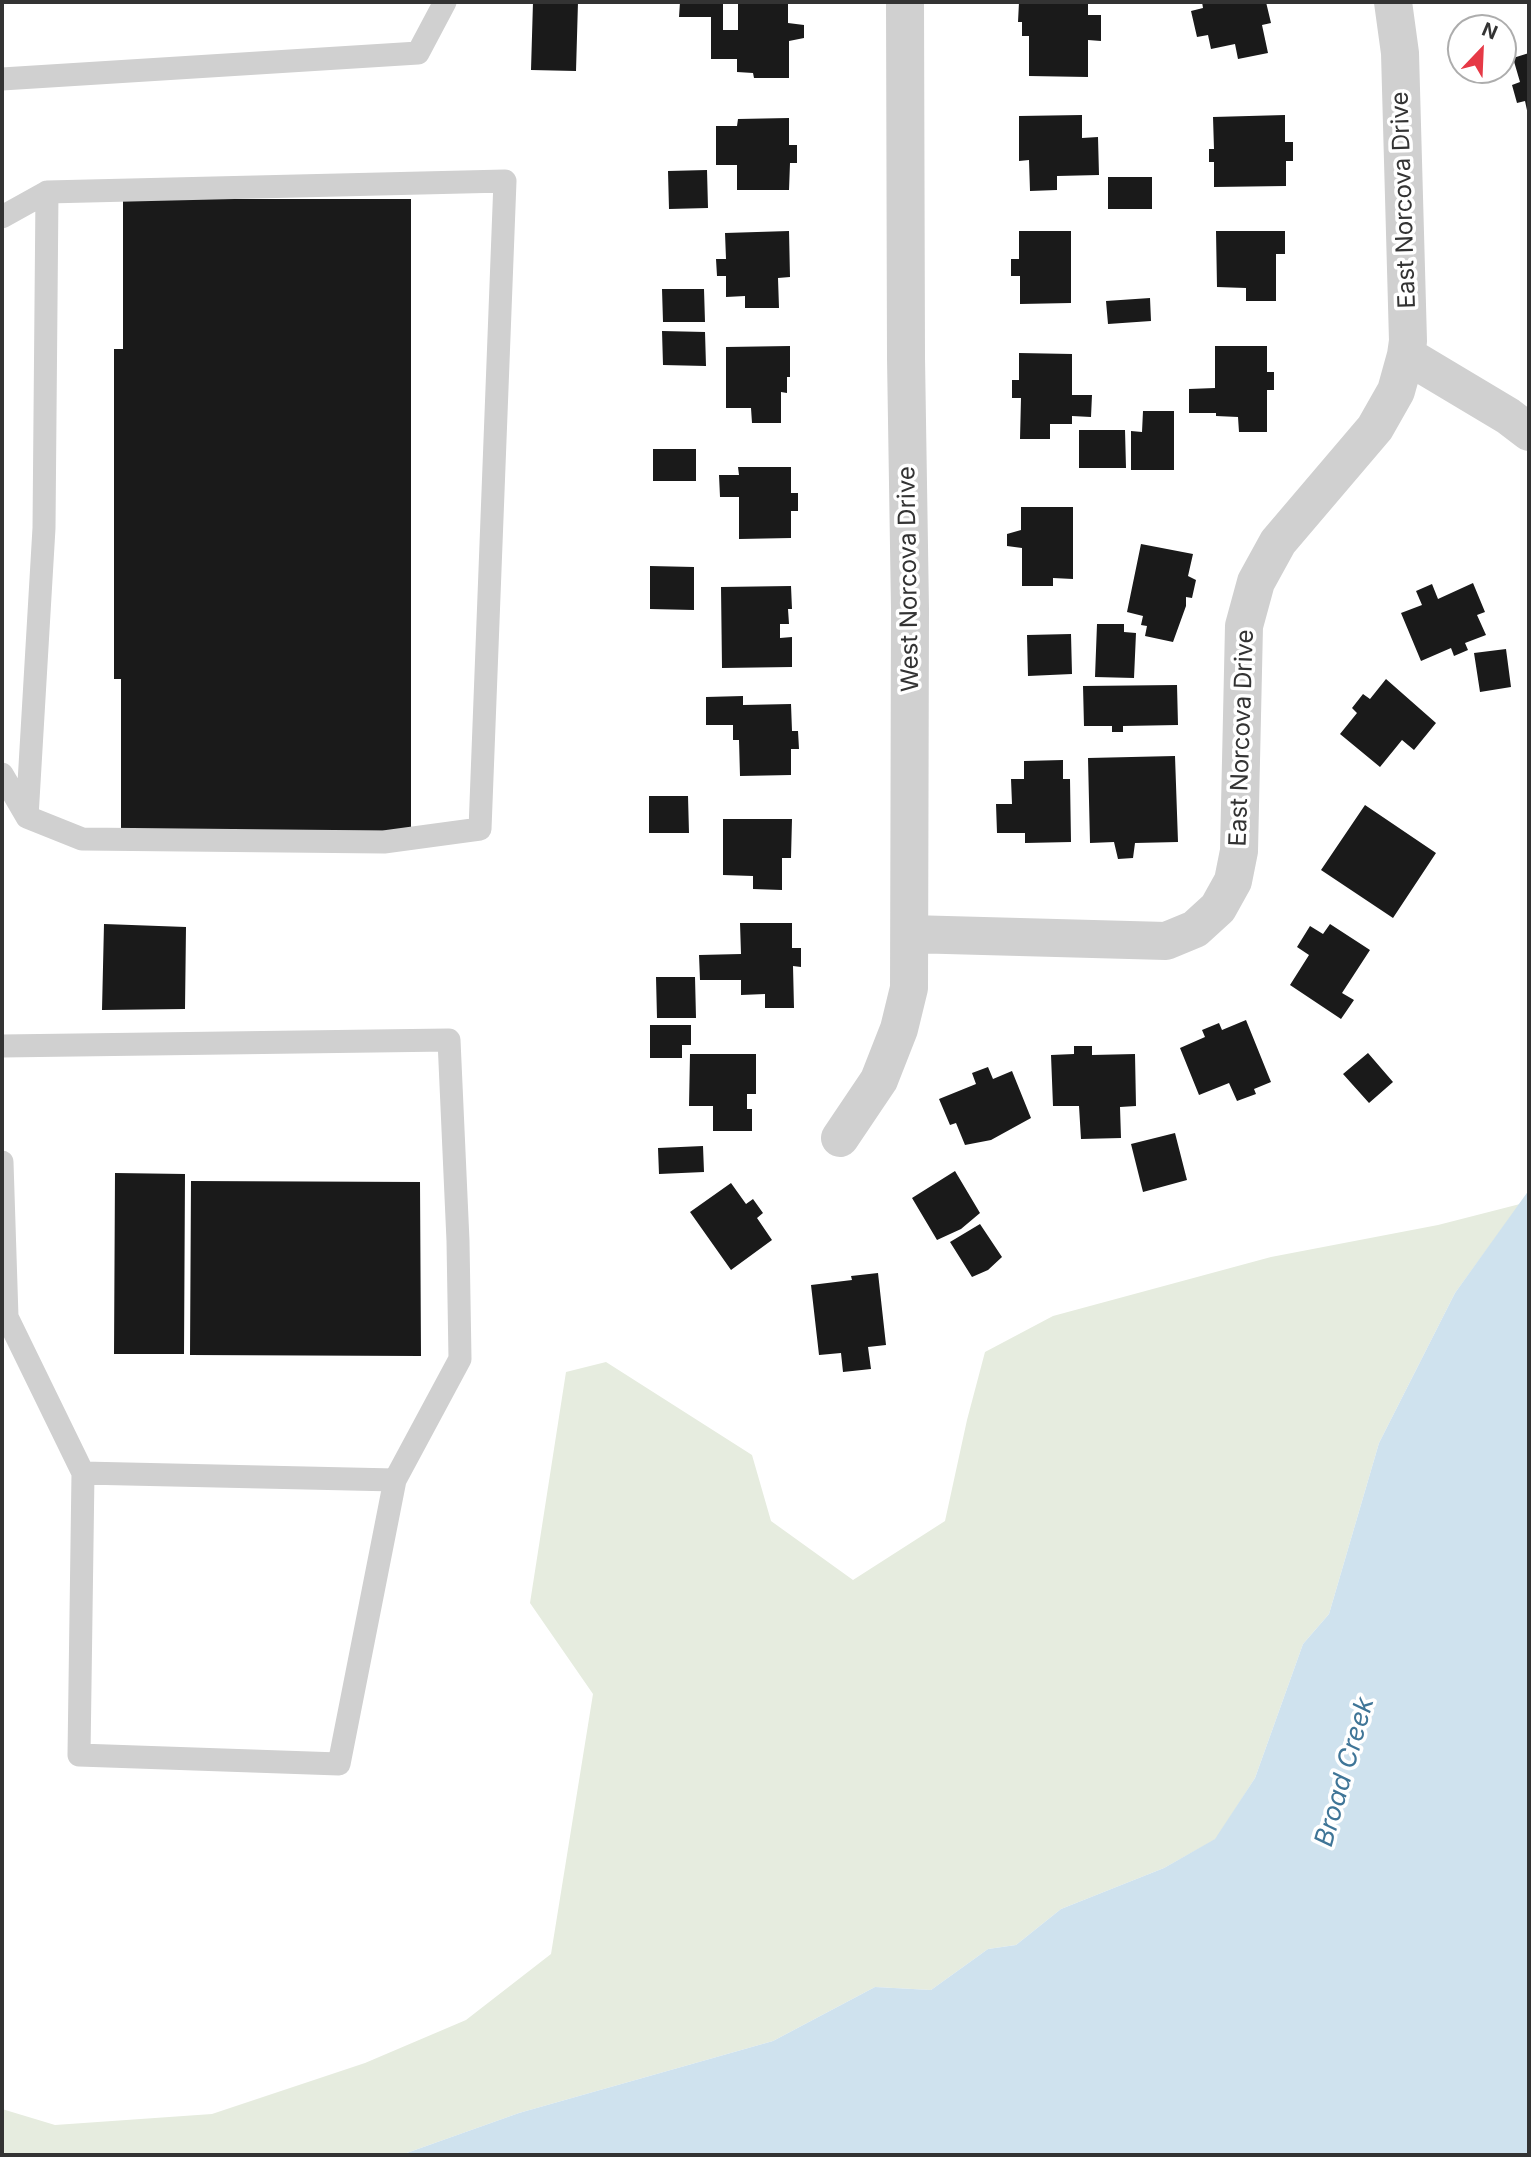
<!DOCTYPE html>
<html>
<head>
<meta charset="utf-8">
<style>
	body { margin:0 }
	#map { position:relative; width:1531px; height:2157px; overflow:hidden; background:#fff; font-family:Inter,sans-serif }
	canvas { display:block }
	.frame { position:absolute; inset:0; border:4px solid #333; pointer-events:none }
	.north { position:absolute; left:1447px; top:14px; width:70px; height:70px; box-sizing:border-box; background:#fff; border:2px solid #adadad; border-radius:50%; rotate:23deg; font-size:19px; font-weight:700; line-height:28px; text-align:center; color:#333 }
	.north::after { content:''; display:block; margin:auto; width:24px; height:32px; background:#e63946; clip-path:polygon(50% 0,100% 100%,50% 72%,0 100%) }
</style>
</head>
<body>
<div id="map">
<canvas width="1531" height="2157"></canvas>
<div class="frame"></div>
<div class="north">N</div>
</div>
<script>
const ctx = document.querySelector('canvas').getContext('2d');
ctx.lineJoin = 'round';
function fill(path, color) { ctx.fillStyle = color; ctx.fill(path, 'evenodd'); }
const shape = rows => new Path2D(rows.map(r => 'M' + r).join(''));
function trace(path, color, width, dash) { ctx.strokeStyle = color; ctx.lineWidth = width; ctx.lineCap = dash ? 'butt' : 'round'; ctx.setLineDash(dash || []); ctx.stroke(path); }
function label(font, color, halo, rows, align = 'center') {
  ctx.font = font + ' Inter,sans-serif'; ctx.lineWidth = 7; ctx.setLineDash([]); ctx.textBaseline = 'middle'; ctx.strokeStyle = halo; ctx.fillStyle = color; for (const [text, x, y, turn = 0] of rows) {
    ctx.save(); ctx.translate(x, y); ctx.rotate((+turn || 0) * Math.PI / 180); ctx.textAlign = isNaN(turn) ? turn : align; if (halo) ctx.strokeText(text, 0, 0); ctx.fillText(text, 0, 0); ctx.restore();
  }
}
const green = shape([
	[1520,1204,1455,1293,1379,1443,1329,1614,1303,1644,1255,1778,1216,1839,1164,1868,1061,1909,1016,1945,988,1949,931,1990,875,1987,773,2041,519,2113,401,2155,2,2155,2,2109,55,2125,212,2114,365,2063,466,2020,551,1954,593,1694,530,1603,566,1372,606,1362,752,1455,771,1521,853,1580,945,1521,967,1420,985,1352,1053,1316,1271,1257,1438,1225]
]);
const water = shape([
	[1529,1190,1529,2155,401,2155,519,2113,773,2041,875,1987,931,1990,988,1949,1016,1945,1061,1909,1164,1868,1215,1839,1255,1778,1303,1644,1329,1614,1379,1443,1455,1293]
]);
const building = shape([
	[533,2,578,2,576,71,531,70],
	[680,2,723,2,723,30,738,30,738,2,788,2,788,23,804,25,804,38,789,41,789,78,754,78,753,73,737,72,737,59,711,59,711,17,679,17],
	[1019,2,1088,2,1088,15,1101,15,1101,41,1088,40,1088,77,1029,76,1029,36,1022,36,1022,22,1018,22],
	[1202,2,1266,2,1271,23,1262,25,1268,53,1238,59,1235,44,1211,49,1208,35,1197,37,1191,11,1203,8],
	[1529,53,1529,114,1528,115,1525,101,1517,103,1512,85,1520,82,1513,58],
	[1082,115,1082,138,1098,137,1099,175,1057,176,1057,190,1030,191,1029,160,1019,161,1019,116],
	[1285,115,1285,142,1293,142,1293,161,1286,161,1286,186,1214,187,1214,162,1209,162,1209,149,1214,149,1213,117],
	[789,118,789,145,797,145,797,163,790,163,789,190,737,190,737,165,716,165,716,126,737,126,738,119],
	[707,170,708,208,669,209,668,171],
	[1108,177,1152,177,1152,209,1108,209],
	[123,199,411,199,411,831,121,830,121,679,114,679,114,349,123,349],
	[789,231,790,277,778,278,779,308,745,308,745,296,726,297,726,276,717,276,716,259,726,259,725,233],
	[1019,231,1071,231,1071,303,1020,304,1020,276,1011,276,1011,259,1019,259],
	[1216,231,1285,231,1285,254,1276,254,1276,301,1246,301,1246,288,1217,287],
	[662,289,704,289,705,322,663,322],
	[1150,298,1151,321,1108,324,1106,301],
	[662,331,705,332,706,366,663,365],
	[790,346,790,377,787,377,787,393,781,392,781,423,752,423,751,408,726,408,726,347],
	[1215,346,1267,346,1267,372,1274,372,1274,390,1267,390,1267,432,1239,432,1238,417,1216,416,1216,413,1189,413,1189,389,1215,388],
	[1019,353,1072,354,1072,395,1092,395,1091,417,1072,416,1072,424,1050,424,1050,439,1020,439,1021,398,1012,398,1012,380,1019,380],
	[1143,411,1174,411,1174,470,1131,470,1131,431,1142,432],
	[1079,430,1125,430,1126,468,1079,468],
	[653,449,696,449,696,481,653,481],
	[738,467,791,467,791,493,798,493,798,511,791,511,791,538,739,539,739,497,720,497,719,475,739,475],
	[1021,507,1073,507,1073,579,1053,578,1053,586,1022,586,1022,548,1007,546,1007,534,1021,530],
	[1141,544,1193,554,1188,576,1196,580,1192,598,1186,597,1186,606,1173,642,1145,636,1147,626,1141,625,1143,616,1127,612],
	[650,566,694,567,694,610,650,609],
	[1473,583,1485,612,1477,615,1486,635,1465,643,1468,650,1454,656,1451,648,1421,661,1401,613,1422,605,1416,591,1432,584,1438,599],
	[791,586,792,609,788,609,789,624,780,624,780,638,792,637,792,667,722,668,721,587],
	[1097,624,1124,624,1124,632,1136,633,1134,678,1095,677],
	[1071,634,1072,674,1028,676,1027,635],
	[1506,649,1511,687,1480,692,1474,653],
	[1386,679,1436,723,1414,750,1402,740,1380,767,1340,734,1357,713,1352,708,1363,694,1370,699],
	[1177,685,1178,725,1123,726,1123,732,1112,732,1112,726,1084,726,1083,686],
	[743,696,743,705,791,704,792,731,798,731,799,749,791,749,791,775,740,776,739,740,733,740,733,725,706,725,706,697],
	[1175,756,1178,842,1135,843,1133,858,1118,859,1114,842,1090,843,1088,758],
	[1063,760,1063,779,1070,779,1071,842,1025,843,1025,833,997,833,996,804,1012,804,1011,779,1024,779,1024,761],
	[649,796,688,796,689,833,649,833],
	[1365,805,1436,853,1393,918,1321,870],
	[723,819,792,819,791,858,782,858,782,890,753,889,753,876,723,875],
	[740,923,792,923,792,948,801,948,801,967,793,966,794,1008,765,1008,765,994,741,995,741,980,700,980,699,955,741,954],
	[104,924,186,927,185,1009,102,1010],
	[1330,924,1370,950,1342,993,1354,1000,1341,1019,1290,985,1309,955,1297,947,1310,926,1323,934],
	[656,977,695,977,696,1018,657,1018],
	[1246,1020,1271,1082,1254,1089,1256,1094,1237,1101,1229,1083,1199,1095,1180,1048,1205,1037,1202,1030,1219,1023,1222,1030],
	[650,1025,691,1025,691,1045,682,1045,682,1058,650,1058],
	[1074,1046,1092,1046,1092,1055,1135,1054,1136,1106,1120,1107,1121,1138,1081,1139,1079,1106,1053,1106,1051,1055,1074,1054],
	[1368,1053,1393,1082,1369,1103,1343,1074],
	[690,1054,756,1054,756,1094,747,1094,747,1109,752,1109,752,1131,713,1131,713,1106,689,1106],
	[988,1067,993,1079,1012,1071,1031,1118,991,1140,965,1145,956,1123,950,1125,939,1099,976,1084,972,1073],
	[1175,1133,1187,1180,1143,1192,1131,1144],
	[703,1146,704,1172,659,1174,658,1148],
	[955,1171,980,1213,961,1229,937,1240,912,1198],
	[115,1173,185,1174,184,1354,114,1354],
	[191,1181,420,1182,421,1356,190,1355],
	[731,1183,746,1204,753,1199,763,1213,757,1218,772,1240,731,1270,690,1212],
	[980,1224,1002,1257,988,1270,972,1277,950,1242],
	[878,1273,886,1345,868,1347,871,1369,843,1372,841,1353,819,1355,811,1285,852,1280,851,1276]
]);
const lane = shape([
	[2,79,418,53,445,2],
	[2,217,47,192,505,181,480,829,384,842,82,839,27,817],
	[2,774,27,817,44,528,47,192],
	[2,1046,449,1040,458,1241,460,1359,395,1480,339,1764,79,1755,83,1473,7,1317,2,1162],
	[83,1473,395,1480]
]);
const street = shape([
	[1406,355,1508,416,1529,432],
	[910,934,1166,941,1195,929,1218,908,1233,881,1239,851,1244,626,1256,582,1278,542,1375,428,1396,391,1406,355,1408,341,1400,53,1393,2],
	[840,1138,879,1080,899,1029,909,988,910,609,906,358,905,2]
]);
const streetNames = [
	["East Norcova Drive",1404,200,-92],
	["West Norcova Drive",909,579,-91],
	["East Norcova Drive",1242,738,-88]
];
const waterNames = [
	["Broad Creek",1345,1772,-74]
];
fill(green, '#e6ecdf');
fill(water, '#cfe2ee');
fill(building, '#1a1a1a');
trace(lane, '#d0d0d0', 23);
trace(street, '#d0d0d0', 38);
label('24px', '#333', '#fff', streetNames);
label('italic 26px', '#3f7597', '#fff', waterNames);
</script>
</body>
</html>
